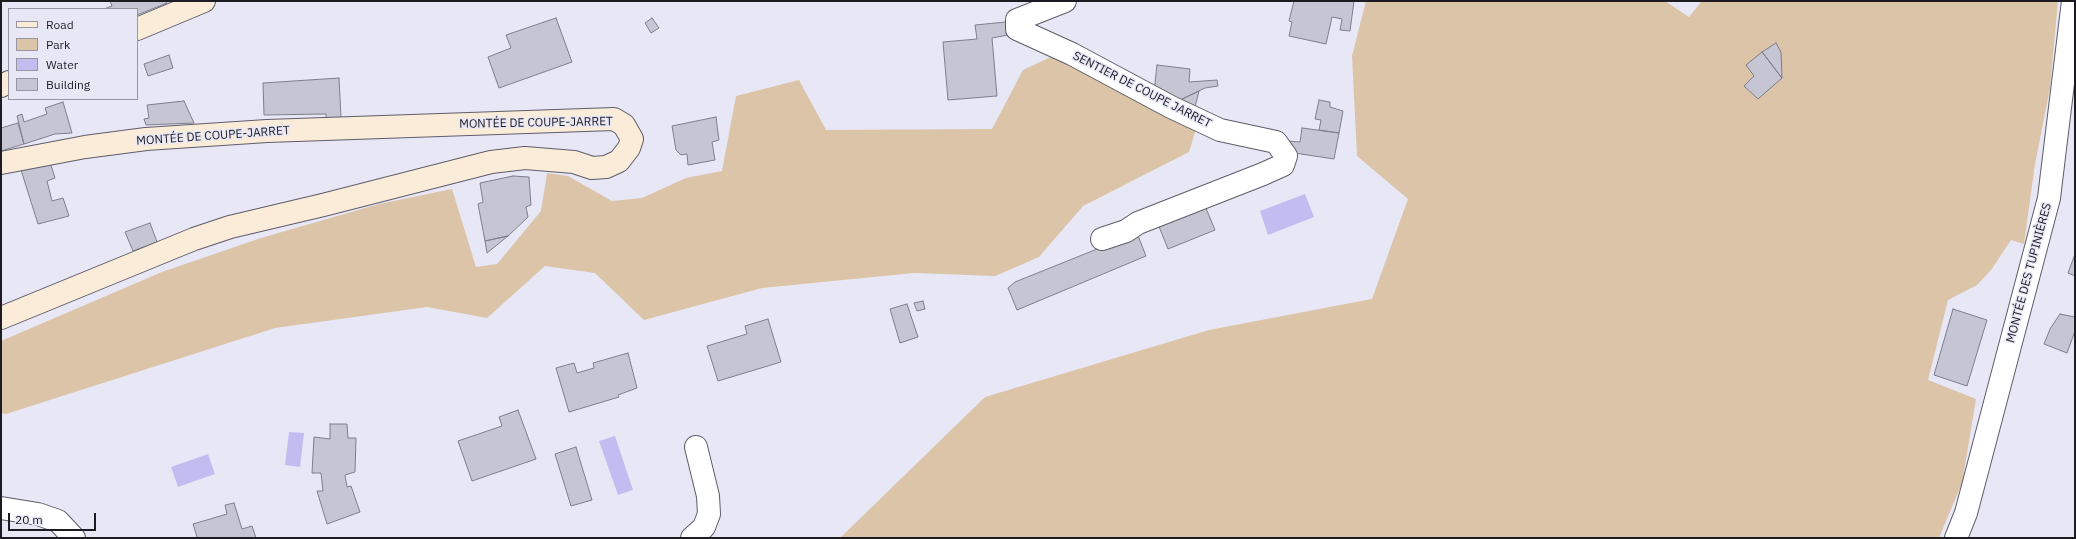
<!DOCTYPE html>
<html>
<head>
<meta charset="utf-8">
<style>
	body { margin:0 }
	#map { position:relative; width:2076px; height:539px; overflow:hidden; background:#e8e7f6; font-family:"IBM Plex Sans",sans-serif }
	canvas { display:block }
	.frame { position:absolute; inset:0; border:2px solid #1d1c22; pointer-events:none }
	.legend { position:absolute; left:8px; top:8px; width:130px; height:92px; box-sizing:border-box; background:#e8e7f6; border:1px solid #9796a1; margin:0; padding:5px 7px; list-style:none; font-size:12px; color:#1d1c22 }
	.legend li { display:flex; align-items:center; gap:8px; height:20px }
	.legend b { width:20px; border:1px solid #9796a1 }
	.scale { position:absolute; left:8px; top:513px; width:88px; height:18px; box-sizing:border-box; border:2px solid #1d1c22; border-top:0; padding-left:5px; font-size:12px; line-height:14px; white-space:nowrap; color:#1d1c22; -webkit-text-stroke:3px #e8e7f6; paint-order:stroke }
</style>
</head>
<body>
<div id="map">
<canvas width="2076" height="539"></canvas>
<div class="frame"></div>
<ul class="legend">
<li><b style="height:5px;background:#faecd9"></b>Road</li>
<li><b style="height:11px;background:#dbc4a7"></b>Park</li>
<li><b style="height:11px;background:#c2bdf1"></b>Water</li>
<li><b style="height:11px;background:#c6c5d3"></b>Building</li>
</ul>
<div class="scale">20 m</div>
</div>
<script>
const ctx = document.querySelector('canvas').getContext('2d');
ctx.lineJoin = 'round';
function fill(path, color) { ctx.fillStyle = color; ctx.fill(path, 'evenodd'); }
const shape = rows => new Path2D(rows.map(r => 'M' + r).join(''));
function trace(path, color, width, dash) { ctx.strokeStyle = color; ctx.lineWidth = width; ctx.lineCap = dash ? 'butt' : 'round'; ctx.setLineDash(dash || []); ctx.stroke(path); }
function label(font, color, halo, rows, align = 'center') {
  ctx.font = font + ' "IBM Plex Sans",sans-serif'; ctx.lineWidth = 3; ctx.setLineDash([]); ctx.textBaseline = 'middle'; ctx.strokeStyle = halo; ctx.fillStyle = color; for (const [text, x, y, turn = 0] of rows) {
    ctx.save(); ctx.translate(x, y); ctx.rotate((+turn || 0) * Math.PI / 180); ctx.textAlign = isNaN(turn) ? turn : align; if (halo) ctx.strokeText(text, 0, 0); ctx.fillText(text, 0, 0); ctx.restore();
  }
}
const green = shape([
	[1366,1,1665,1,1689,17,1702,1,2058,1,2050,88,2035,164,2024,244,2011,240,1991,270,1977,285,1948,300,1928,380,1976,399,1962,483,1939,538,840,538,985,397,1209,330,1372,299,1408,199,1357,156,1352,56],
	[1053,56,1197,126,1189,152,1083,206,1039,257,995,276,914,273,762,288,644,320,595,273,545,266,487,318,427,307,275,328,6,414,1,413,1,341,162,272,261,238,379,204,452,189,476,267,497,264,541,211,547,173,568,176,612,201,642,198,686,178,722,171,736,96,799,80,826,130,992,129,1023,70]
]);
const water = shape([
	[1305,194,1314,217,1268,235,1260,211],
	[289,432,304,433,300,467,285,465],
	[615,436,633,490,618,495,599,441],
	[208,454,215,474,178,487,171,467]
]);
const building = shape([
	[110,1,166,1,167,3,137,15,137,9,104,9,112,6,110,1],
	[1294,1,1354,1,1350,31,1340,30,1342,19,1332,17,1326,44,1289,36,1292,22,1289,21,1294,1],
	[556,18,572,62,499,88,488,57,511,48,506,35,556,18],
	[652,18,659,28,651,33,645,23,652,18],
	[1006,22,1008,35,992,38,997,96,948,100,943,42,977,39,975,25,1006,22],
	[1776,43,1781,52,1782,78,1762,52,1776,43],
	[1762,52,1782,78,1758,99,1744,86,1754,76,1746,65,1762,52],
	[169,55,173,68,148,76,144,64,169,55],
	[1157,65,1190,69,1189,82,1217,80,1218,86,1205,88,1174,103,1154,92,1157,65],
	[339,78,341,118,326,119,326,114,264,115,263,83,339,78],
	[1199,91,1194,111,1176,102,1199,91],
	[1319,100,1330,102,1330,107,1343,111,1339,133,1319,130,1321,120,1315,119,1319,100],
	[184,101,194,123,146,125,144,119,149,118,147,105,184,101],
	[63,102,72,133,55,134,24,144,17,116,22,114,24,122,47,114,45,108,63,102],
	[716,117,719,140,712,142,715,160,688,165,687,154,681,155,676,150,672,126,716,117],
	[18,123,24,144,1,151,1,128,18,123],
	[1302,128,1339,133,1334,159,1288,152,1287,141,1300,142,1302,128],
	[50,162,55,178,47,181,52,201,63,198,69,216,38,224,21,170,50,162],
	[513,176,529,177,531,205,526,207,528,217,508,236,485,241,478,204,483,202,480,183,513,176],
	[1203,201,1215,230,1168,249,1156,219,1203,201],
	[150,223,157,242,133,251,125,232,150,223],
	[1137,233,1146,256,1017,310,1008,288,1015,282,1137,233],
	[508,236,487,253,485,241,508,236],
	[2075,254,2075,276,2068,273,2075,254],
	[923,301,925,309,917,311,914,303,923,301],
	[907,304,918,337,900,343,890,309,907,304],
	[1953,309,1987,320,1967,386,1934,375,1953,309],
	[2060,314,2075,317,2075,331,2067,353,2044,344,2050,329,2060,314],
	[768,319,781,362,718,381,707,346,747,334,745,326,768,319],
	[628,353,637,388,618,395,619,397,569,412,556,368,574,363,577,373,594,368,593,363,628,353],
	[518,410,536,459,472,481,458,441,502,426,499,417,518,410],
	[330,424,347,424,348,438,356,438,355,472,345,475,347,487,351,486,360,512,327,524,317,491,323,491,321,473,312,473,314,437,330,439,330,424],
	[576,447,592,500,571,506,555,454,576,447],
	[234,503,242,529,252,526,256,538,194,538,197,537,193,524,227,514,225,505,234,503]
]);
const street = shape([
	[1065,1,1017,20,1017,29,1072,54,1171,107,1220,130,1276,142,1286,156,1283,165,1263,174,1138,223,1126,231,1102,239],
	[1,508,38,514,58,521,74,538],
	[692,538,704,527,709,514,708,496,696,447],
	[1956,538,1966,513,2049,198,2073,1]
]);
const secondary = shape([
	[137,29,204,1],
	[1,86,9,82],
	[1,163,85,147,146,139,267,131,614,119,624,125,632,139,629,148,619,161,606,167,592,168,574,162,525,158,491,162,323,205,230,227,194,239,1,318]
]);
const streetNames = [
	["SENTIER DE COUPE JARRET",1142,90,27],
	["MONTÉE DE COUPE-JARRET",536,123,-1],
	["MONTÉE DE COUPE-JARRET",213,136,-4],
	["MONTÉE DES TUPINIÈRES",2029,273,-75]
];
fill(green, '#dbc4a7');
fill(water, '#c2bdf1');
fill(building, '#c6c5d3');
trace(building, '#7f7e8c', 1);
trace(street, '#5e5d6a', 24);
trace(secondary, '#5e5d6a', 24);
trace(street, '#fff', 22);
trace(secondary, '#faecd9', 22);
label('12px', '#1d1c22', '#e8e7f6', streetNames);
</script>
</body>
</html>
